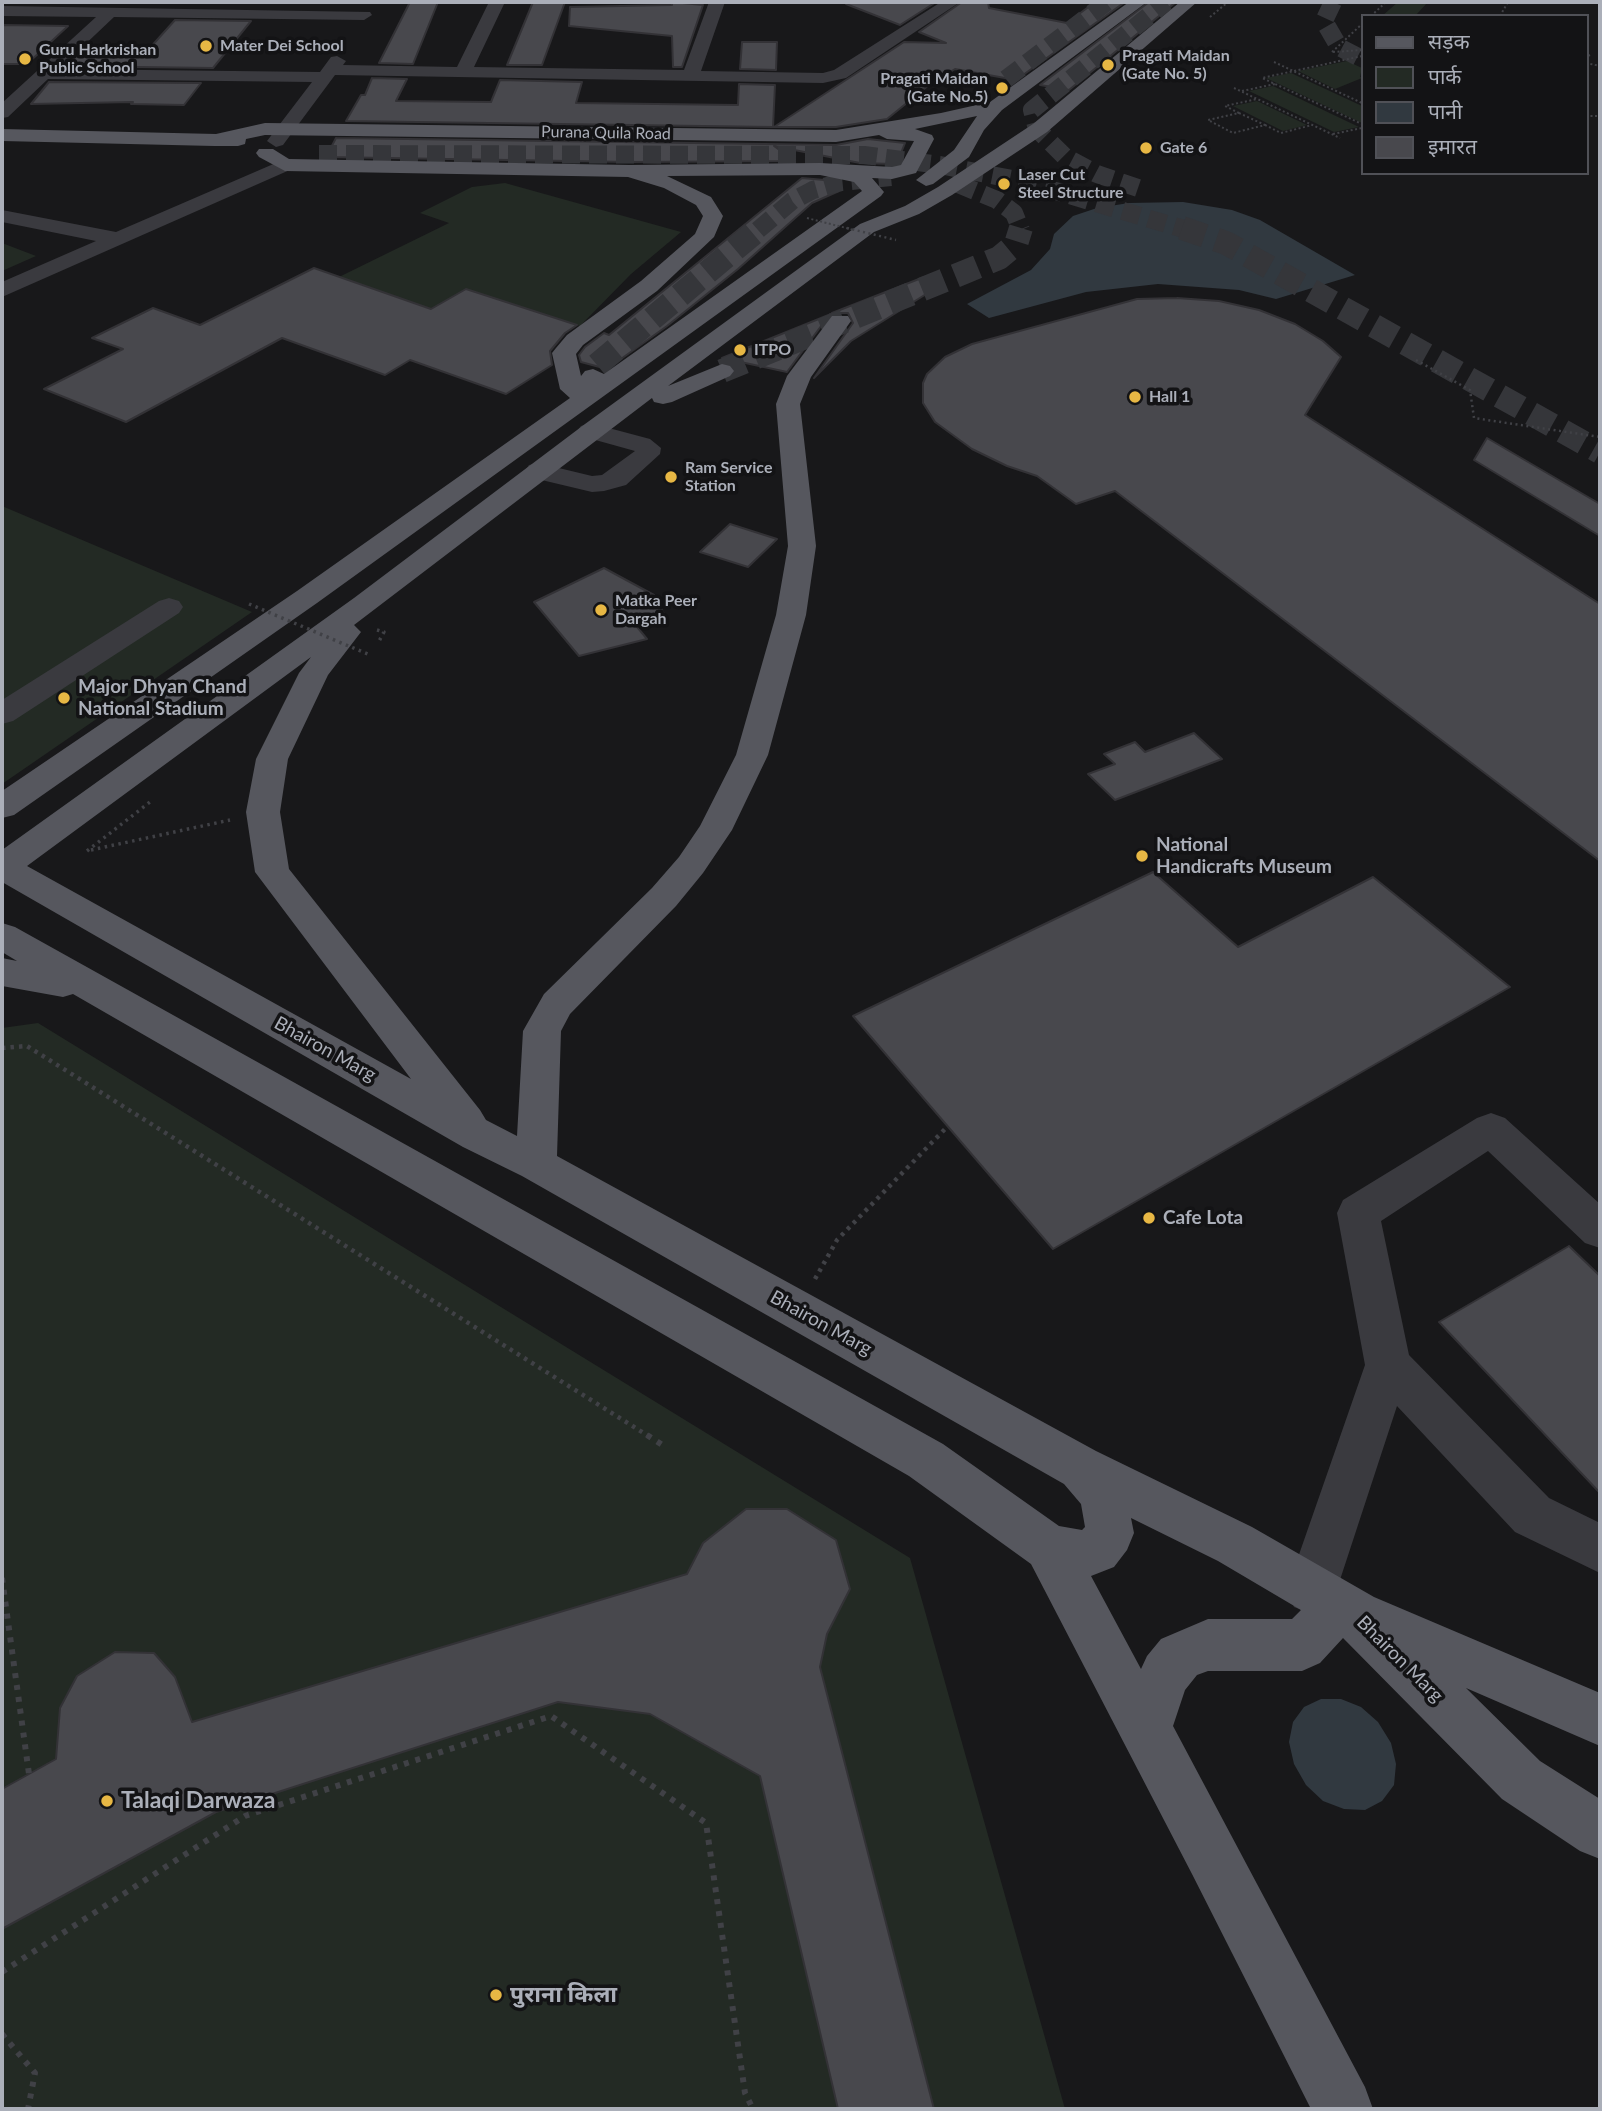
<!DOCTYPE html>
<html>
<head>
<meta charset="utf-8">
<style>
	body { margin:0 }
	#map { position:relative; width:1602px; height:2111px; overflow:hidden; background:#18181a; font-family:Lato,"Noto Sans Devanagari",sans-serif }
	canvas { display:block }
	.frame { position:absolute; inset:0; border:4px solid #abafb9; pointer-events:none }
	.legend { position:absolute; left:1361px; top:14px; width:228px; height:161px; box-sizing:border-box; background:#131315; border:2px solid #505157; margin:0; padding:9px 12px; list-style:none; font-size:21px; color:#abafb9 }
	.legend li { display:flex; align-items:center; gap:14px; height:35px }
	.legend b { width:35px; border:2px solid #505157 }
</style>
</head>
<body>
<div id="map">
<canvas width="1602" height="2111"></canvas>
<div class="frame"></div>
<ul class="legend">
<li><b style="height:9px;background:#56575e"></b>सड़क</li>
<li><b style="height:19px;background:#232a24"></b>पार्क</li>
<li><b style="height:19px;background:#313940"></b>पानी</li>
<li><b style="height:19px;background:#48484d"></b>इमारत</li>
</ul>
</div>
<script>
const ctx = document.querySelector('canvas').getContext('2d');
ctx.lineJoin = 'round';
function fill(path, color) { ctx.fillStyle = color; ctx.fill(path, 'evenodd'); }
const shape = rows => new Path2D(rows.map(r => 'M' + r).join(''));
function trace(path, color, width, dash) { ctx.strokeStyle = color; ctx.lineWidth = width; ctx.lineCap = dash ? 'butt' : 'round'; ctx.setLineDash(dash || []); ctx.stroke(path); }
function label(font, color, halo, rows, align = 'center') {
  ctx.font = font + ' Lato,"Noto Sans Devanagari",sans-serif'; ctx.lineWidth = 7; ctx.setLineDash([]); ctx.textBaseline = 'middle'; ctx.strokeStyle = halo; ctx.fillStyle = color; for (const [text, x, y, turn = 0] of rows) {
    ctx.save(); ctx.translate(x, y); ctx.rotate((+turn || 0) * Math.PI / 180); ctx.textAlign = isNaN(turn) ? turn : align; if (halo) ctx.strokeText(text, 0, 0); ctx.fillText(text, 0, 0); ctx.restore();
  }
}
const green = shape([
	[1398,2,1428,2,1415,16,1382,16],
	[1347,61,1362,68,1360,77,1362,78,1335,89,1298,71],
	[1291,73,1362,106,1362,123,1266,78],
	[1273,86,1359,127,1334,132,1249,91],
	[1257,101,1307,125,1283,131,1233,106],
	[505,183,681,232,631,274,580,326,466,289,431,309,339,277,449,223,420,213,472,187],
	[2,243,36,256,2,271],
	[2,506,252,612,2,784],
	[38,1023,910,1558,1065,2109,2,2109,2,1028]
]);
const water = shape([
	[1183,202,1232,210,1260,220,1355,275,1276,299,1239,290,1158,284,1086,292,989,318,967,304,1031,270,1050,249,1054,234,1073,216,1097,208,1129,203],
	[1321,1699,1341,1699,1361,1707,1378,1722,1391,1743,1396,1764,1394,1785,1382,1801,1365,1810,1344,1809,1323,1801,1306,1785,1294,1764,1289,1742,1293,1722,1304,1707]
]);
const building = shape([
	[410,2,438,2,413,64,379,63,410,2],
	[533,2,565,2,542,65,507,65,533,2],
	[672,2,703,5,682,67,673,67,672,36,569,26,570,7,672,5,672,2],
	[846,2,936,2,900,25,846,4,846,2],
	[962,2,988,2,989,8,1067,23,1095,2,1125,2,1016,80,955,69,929,85,887,119,836,127,774,127,904,42,946,43,919,32,962,2],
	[1149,2,1176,2,1069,90,1040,85,1149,2],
	[175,20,251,21,213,68,66,66,83,50,148,50,175,20],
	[2,25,68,26,27,64,2,64,2,25],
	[742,42,777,42,776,70,740,69,742,42],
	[372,78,407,79,396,101,491,102,500,80,582,82,576,103,738,105,739,84,775,85,773,127,346,121,361,95,365,95,372,78],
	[49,82,201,83,184,105,131,104,133,102,31,104,49,82],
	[336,138,836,145,868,139,905,143,897,163,892,164,860,163,774,146,795,161,630,162,326,157,336,138],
	[802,178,836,181,831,185,839,191,812,203,738,269,667,326,607,369,581,362,579,355,585,347,604,333,609,335,802,178],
	[314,268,431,309,466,289,577,325,565,333,550,351,552,365,506,394,410,360,385,375,282,338,126,422,44,389,123,349,92,338,153,308,200,325,314,268],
	[924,277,931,291,851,341,814,378,853,323,848,313,832,313,924,277],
	[1177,298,1219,301,1259,310,1295,324,1323,341,1341,357,1305,415,1600,604,1600,861,1115,491,1076,504,1037,476,1007,466,972,449,935,422,923,403,923,383,927,374,945,357,972,344,1137,299,1177,298],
	[830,314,787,372,722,358,831,314,830,314],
	[1487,438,1600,504,1600,536,1474,460,1487,438],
	[730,524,777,539,748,567,700,552,730,524],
	[604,568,654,595,666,618,633,622,647,639,579,656,534,602,604,568],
	[1194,733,1222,759,1115,800,1088,774,1115,764,1104,754,1135,742,1145,752,1194,733],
	[1153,872,1238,947,1373,877,1510,987,1053,1249,853,1016,1153,872],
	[1569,1246,1600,1276,1600,1493,1439,1322,1569,1246],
	[746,1509,787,1509,836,1540,850,1589,827,1634,820,1667,934,2109,838,2109,760,1776,650,1714,558,1702,216,1812,2,1929,2,1789,56,1759,60,1708,77,1676,115,1652,154,1653,175,1677,192,1722,687,1574,703,1543,746,1509]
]);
const minorTunnel = shape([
	[1333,2,1324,21,1339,47,1362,59]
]);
const majorTunnelFar1 = shape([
	[1006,79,1107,2],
	[319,154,864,155,940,165,1022,181,1187,230],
	[958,184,997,200,1014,213,1021,230],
	[1138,188,1097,174,1065,157,1037,129,1032,110,1166,2],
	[758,230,792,201,813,190,841,182,891,177]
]);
const majorTunnel = shape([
	[1182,228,1226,243,1600,452],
	[597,365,760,228],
	[722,371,999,258,1016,244,1021,228]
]);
const pathFar4 = shape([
	[1371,16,1386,2],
	[1500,16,1508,2],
	[1210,17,1228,2],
	[1332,52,1362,24],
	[1333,52,1362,50],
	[1586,53,1590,55,1586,57],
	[1362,56,1262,78,1362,124],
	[1274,62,1362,103],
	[1586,63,1600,66],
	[1234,88,1340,138],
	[1242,91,1275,84],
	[1239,113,1265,125,1233,133,1208,120,1239,113],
	[1239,113,1225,106,1257,99],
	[1586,116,1600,116],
	[1265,125,1281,133,1312,125],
	[1333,134,1362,128]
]);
const pathFar3 = shape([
	[1416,360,1470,390,1474,418,1600,437]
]);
const pathFar2 = shape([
	[377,630,384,632,378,643],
	[91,850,230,820],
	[87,851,150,802]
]);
const pathFar1 = shape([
	[2,1048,27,1046,650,1437],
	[815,1279,837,1240,948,1126]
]);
const path = shape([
	[647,1435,664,1446],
	[2,1578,29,1774],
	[2,1972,245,1816,551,1716,706,1823,745,2093,753,2109],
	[2,2034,35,2073,28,2109]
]);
const minor = shape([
	[489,2,505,2,474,67,684,70,709,2,725,2,701,71,823,73,834,70,941,2,960,2,846,78,823,83,335,75,283,145,276,147,267,141,312,82,48,79,8,117,2,118,2,103,96,17,2,16,2,6,370,12,372,15,364,20,114,17,59,69,320,72,331,57,337,56,346,61,343,65,457,67,489,2],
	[285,159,292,161,295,165,292,169,2,297,2,282,96,241,2,222,2,210,116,232,285,159],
	[590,423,650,439,661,448,660,454,626,485,604,491,592,492,529,477,525,471,529,465,538,463,592,476,602,475,635,451,581,436,577,431,581,426,590,423],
	[169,598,179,601,183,607,179,613,13,721,2,724,2,700,159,601,169,598],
	[1491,1113,1505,1118,1600,1204,1600,1248,1585,1243,1488,1151,1381,1221,1409,1355,1549,1498,1600,1523,1600,1573,1515,1532,1397,1406,1337,1589,1330,1607,1312,1614,1294,1607,1287,1589,1365,1365,1337,1213,1343,1200,1477,1118,1491,1113]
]);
const major = shape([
	[1129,2,1147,2,1002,110,984,130,969,157,933,184,926,186,916,180,954,150,977,116,915,129,932,135,934,139,916,173,892,179,872,178,884,192,881,196,317,603,14,815,2,818,2,791,297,591,570,398,560,389,552,353,556,348,567,335,641,281,695,234,703,216,696,205,664,188,628,177,285,171,259,157,256,153,259,149,273,149,289,159,630,165,820,163,892,167,901,165,914,141,887,139,879,135,836,142,265,135,246,139,245,144,238,146,214,146,2,141,2,129,216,134,265,123,836,130,941,113,990,102,1129,2],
	[820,175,854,182,862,191,604,374,593,369,585,371,581,376,576,354,583,345,657,291,714,237,723,216,711,197,667,176,820,175],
	[1180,2,1197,2,1047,132,952,195,919,214,874,232,668,386,722,364,730,366,734,371,730,376,672,402,663,404,654,402,652,398,354,625,361,632,328,675,288,759,280,812,289,869,480,1110,486,1120,517,1136,523,1031,544,994,652,888,679,857,700,826,736,755,776,615,788,546,776,404,787,376,832,316,848,316,851,321,811,377,800,404,816,546,806,615,768,755,732,830,703,873,676,906,570,1014,561,1031,557,1156,1096,1451,1252,1527,1374,1597,1600,1693,1600,1746,1466,1688,1540,1761,1600,1799,1600,1859,1580,1851,1502,1799,1343,1638,1320,1663,1302,1671,1208,1671,1197,1675,1185,1690,1173,1726,1365,2087,1373,2109,1311,2109,1192,1874,1031,1564,909,1476,73,994,63,997,2,986,2,958,17,961,2,952,2,923,15,927,943,1444,1059,1526,1082,1530,1085,1527,1081,1504,1064,1484,522,1176,463,1147,2,882,2,850,354,598,585,424,860,224,905,206,938,187,1033,124,1180,2],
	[311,657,299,673,256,759,246,812,255,872,411,1079,27,866,311,657],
	[1131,1518,1218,1561,1301,1610,1292,1619,1208,1619,1161,1639,1147,1656,1141,1669,1091,1576,1114,1567,1127,1550,1134,1533,1131,1518]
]);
const pathBridgeFar2 = shape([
	[807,218,854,230]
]);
const pathBridgeFar1 = shape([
	[847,228,896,240]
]);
const pathBridge = shape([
	[249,604,370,655]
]);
const markers = [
	[206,46,7,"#e7b744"],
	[25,59,7,"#e7b744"],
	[1108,65,7,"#e7b744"],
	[1002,88,7,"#e7b744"],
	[1146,148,7,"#e7b744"],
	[1004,184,7,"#e7b744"],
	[740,350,7,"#e7b744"],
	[1135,397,7,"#e7b744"],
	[671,477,7,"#e7b744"],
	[601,610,7,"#e7b744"],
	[64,698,7,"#e7b744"],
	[1142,856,7,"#e7b744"],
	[1149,1218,7,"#e7b744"],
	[107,1801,7,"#e7b744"],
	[496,1995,7,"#e7b744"]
];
const farPoinames = [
	["Mater Dei School",220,46],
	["Guru Harkrishan",39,50],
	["Public School",39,68],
	["Pragati Maidan",1122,56],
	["(Gate No. 5)",1122,74],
	["Pragati Maidan",988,79,"right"],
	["(Gate No.5)",988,97,"right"],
	["Gate 6",1160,148],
	["Laser Cut",1018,175],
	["Steel Structure",1018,193],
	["ITPO",754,350],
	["Hall 1",1149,397],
	["Ram Service",685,468],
	["Station",685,486],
	["Matka Peer",615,601],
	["Dargah",615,619]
];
const farStreetnames = [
	["Purana Quila Road",606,133,1]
];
const poiNames = [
	["Major Dhyan Chand",78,687],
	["National Stadium",78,709],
	["National",1156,845],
	["Handicrafts Museum",1156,867],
	["Cafe Lota",1163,1218]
];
const streetNames = [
	["Bhairon Marg",325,1049,29],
	["Bhairon Marg",821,1323,29],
	["Bhairon Marg",1400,1659,45]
];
const nearPoinames = [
	["Talaqi Darwaza",121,1801],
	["पुराना किला",510,1995]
];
fill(green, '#232a24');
fill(water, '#313940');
fill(building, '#48484d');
trace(building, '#333236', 2);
trace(minorTunnel, '#35363a', 18, [18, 9]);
trace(majorTunnelFar1, '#35363a', 18, [18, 9]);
trace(majorTunnel, '#35363a', 24, [24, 12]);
trace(pathFar4, '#404146', 2, [2, 2.5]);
trace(pathFar3, '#404146', 2.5, [2, 3.5]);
trace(pathFar2, '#404146', 3.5, [2.5, 4.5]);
trace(pathFar1, '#404146', 4.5, [3.5, 5]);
trace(path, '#404146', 6, [5, 7]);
fill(minor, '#3a3a3f');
fill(major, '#56575e');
trace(pathBridgeFar2, '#404146', 2, [2, 2.5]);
trace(pathBridgeFar1, '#404146', 2.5, [2, 3.5]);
trace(pathBridge, '#404146', 3.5, [2.5, 4.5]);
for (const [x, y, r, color] of markers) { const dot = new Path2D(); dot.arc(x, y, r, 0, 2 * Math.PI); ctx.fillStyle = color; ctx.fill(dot); trace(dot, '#131315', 2.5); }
label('bold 16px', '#abafb9', '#131315', farPoinames, 'left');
label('16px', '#abafb9', '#131315', farStreetnames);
label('bold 19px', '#abafb9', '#131315', poiNames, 'left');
label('19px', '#abafb9', '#131315', streetNames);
label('bold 23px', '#abafb9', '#131315', nearPoinames, 'left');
</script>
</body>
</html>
